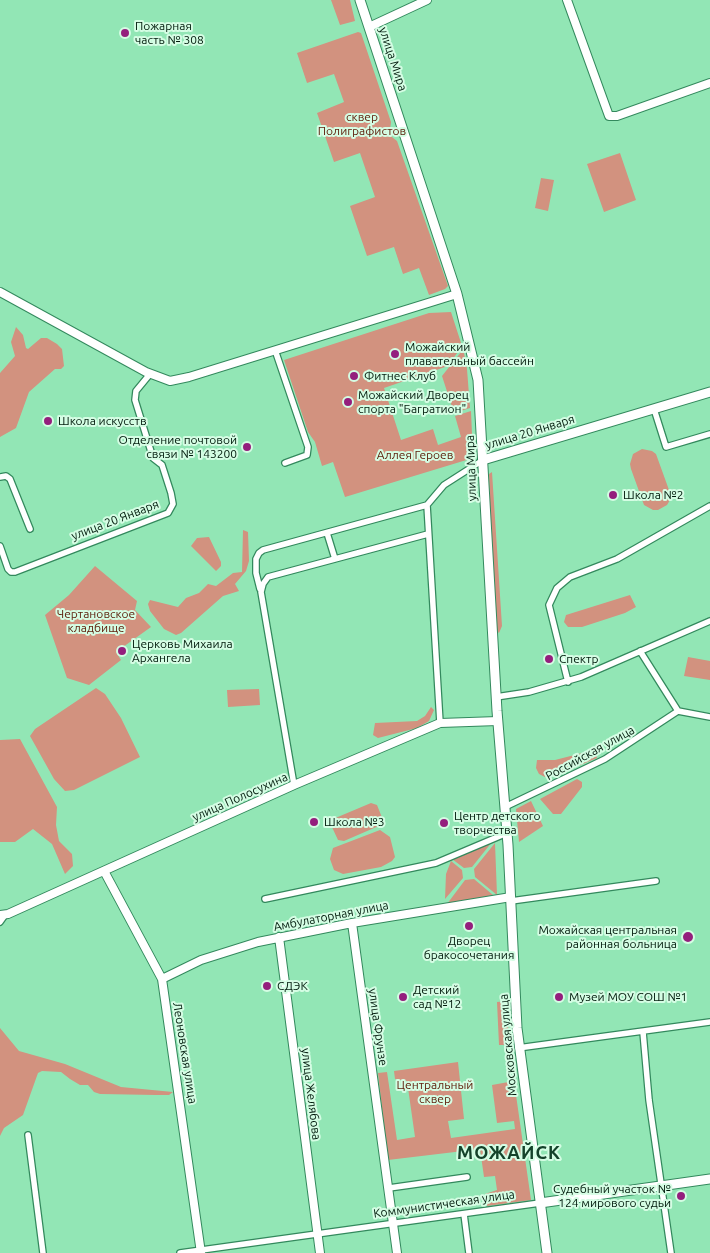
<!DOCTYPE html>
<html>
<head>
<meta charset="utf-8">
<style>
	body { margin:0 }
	canvas { display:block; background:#92e6b5 }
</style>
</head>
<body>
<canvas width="710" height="1253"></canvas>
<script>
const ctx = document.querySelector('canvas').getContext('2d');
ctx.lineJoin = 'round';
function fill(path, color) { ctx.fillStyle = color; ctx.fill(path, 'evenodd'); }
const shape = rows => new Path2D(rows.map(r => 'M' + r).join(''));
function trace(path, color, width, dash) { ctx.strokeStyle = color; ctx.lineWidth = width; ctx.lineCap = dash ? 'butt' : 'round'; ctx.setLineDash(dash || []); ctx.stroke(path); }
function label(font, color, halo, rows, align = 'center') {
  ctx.font = font + ' Ubuntu,sans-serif'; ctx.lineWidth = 4; ctx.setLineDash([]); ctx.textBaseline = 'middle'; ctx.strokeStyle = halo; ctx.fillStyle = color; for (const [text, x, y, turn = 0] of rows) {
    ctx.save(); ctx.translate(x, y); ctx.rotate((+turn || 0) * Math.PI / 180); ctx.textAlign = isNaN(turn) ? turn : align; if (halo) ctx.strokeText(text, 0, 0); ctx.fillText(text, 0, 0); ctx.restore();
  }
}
const green = shape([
	[331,0,350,0,355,21,340,25],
	[358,32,361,33,391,122,390,130,392,137,397,141,448,286,445,289,429,295,419,268,403,274,394,247,367,256,350,206,375,197,360,153,334,162,317,113,344,102,334,74,307,83,297,53],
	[620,153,636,200,604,212,587,164],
	[541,178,554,180,548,211,535,208],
	[451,312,462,346,448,366,384,388,401,440,433,429,438,445,461,437,455,416,471,411,473,458,345,497,333,462,322,466,315,442,308,432,284,360,429,313],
	[16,327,23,335,26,348,28,349,41,338,47,338,57,344,62,349,64,366,61,369,55,369,29,392,16,428,0,437,0,373,15,356,11,342],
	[461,352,464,353,467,369,470,408,454,413,442,376],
	[642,449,652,451,656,454,669,490,670,500,667,505,658,510,653,510,644,505,631,469,630,464,633,454],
	[492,472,502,626,499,633,496,630,492,553,489,474],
	[243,530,248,532,249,561,246,571,235,584,239,591,223,596,181,633,176,635,164,629,150,611,148,604,150,600,178,607,186,598,199,593,208,584,216,586,233,573,242,572],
	[209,537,221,562,221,566,216,571,191,546,197,538],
	[95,566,137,601,135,610,151,627,116,652,121,660,89,685,67,678,45,615,69,595],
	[630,595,636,607,625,613,582,627,568,627,564,622,566,615],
	[688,657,710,661,710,680,684,676],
	[96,688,105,694,121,718,140,757,74,790,65,791,54,779,30,736,35,729],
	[259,689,260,705,228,707,227,690],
	[431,707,434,710,429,721,417,728,378,738,373,735,375,723,417,721,425,716],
	[20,739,57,807,56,825,59,841,72,854,73,866,65,874,52,844,33,829,15,842,0,842,0,740],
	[590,751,596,753,597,758,559,774,545,777,539,774,536,768,537,760,555,760],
	[577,779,582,782,582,787,561,814,553,814,540,799],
	[531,801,543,826,519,842,516,809],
	[371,803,377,805,383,820,381,825,344,841,338,840,331,825,333,819],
	[380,830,390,837,395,857,392,861,381,867,343,874,334,870,330,859,333,848],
	[492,842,472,867,464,868,452,859],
	[495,843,497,895,475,877,474,869],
	[451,861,462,870,463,878,445,899,446,874],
	[474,879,493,895,447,904,465,880],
	[507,1001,509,1045,499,1045,497,1002],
	[0,1028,19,1051,65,1064,121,1087,173,1092,169,1095,156,1095,100,1094,94,1092,88,1085,80,1085,70,1079,61,1072,42,1071,38,1073,23,1115,4,1128,0,1136],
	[458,1062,464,1119,448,1121,451,1138,515,1129,514,1121,497,1123,492,1085,514,1081,531,1200,487,1206,485,1194,497,1190,495,1176,484,1177,480,1149,388,1160,378,1073,387,1072,397,1140,415,1137,407,1081,395,1079,394,1071]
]);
const minor = shape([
	[275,350,308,447,307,455,285,463],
	[654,409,666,447,710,434],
	[0,477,6,476,10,479,30,529],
	[327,533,335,559],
	[0,546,8,569,11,572,15,572,168,513,173,504,171,493,162,465,153,458,135,400,136,391,150,374],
	[260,589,256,573,256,559,259,553,263,550,427,505],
	[640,651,678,711],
	[568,682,549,605,557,588,570,577,617,559,710,506],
	[496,697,529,692,581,677,710,621],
	[440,723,427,505,444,485,483,460],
	[294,785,261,592,263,584,268,577,428,534],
	[505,807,605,759,678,711,710,717],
	[265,899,436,863,507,833],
	[511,901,656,881],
	[0,922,5,915],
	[643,1032,649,1100,671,1253],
	[518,1048,710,1022],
	[28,1135,43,1253],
	[389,1188,467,1177],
	[464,1214,469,1253],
	[180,1253,540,1203]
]);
const tertiary = shape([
	[567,0,609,116,617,116,710,83],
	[369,27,427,0],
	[0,292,146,372,170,381,189,377,457,294],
	[104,871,162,979,201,1253],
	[0,915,8,914,294,785,440,723,498,721],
	[352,923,397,1253],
	[279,937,320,1253],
	[162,979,201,960,258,942,352,923,511,897]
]);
const secondary = shape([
	[483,460,710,392],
	[540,1203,710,1179]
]);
const primary = shape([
	[360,0,457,294,478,380,497,711,508,845,517,1028,547,1253]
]);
const markers = [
	[125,33,5,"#941f7d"],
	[395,354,5,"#941f7d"],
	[354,376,5,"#941f7d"],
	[348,402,5,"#941f7d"],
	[48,421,5,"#941f7d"],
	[247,447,5,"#941f7d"],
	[613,495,5,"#941f7d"],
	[122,651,5,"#941f7d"],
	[549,659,5,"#941f7d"],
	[314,822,5,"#941f7d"],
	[444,823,5,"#941f7d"],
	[469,926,5,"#941f7d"],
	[688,937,6,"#941f7d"],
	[267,986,5,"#941f7d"],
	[403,997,5,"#941f7d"],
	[559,997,5,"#941f7d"],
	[681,1196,5,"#941f7d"]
];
const poiNames = [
	["Пожарная",135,26],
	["часть № 308",135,40],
	["Можайский",405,347],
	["плавательный бассейн",405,361],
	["Фитнес Клуб",364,376],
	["Можайский Дворец",358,395],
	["спорта \"Багратион\"",358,409],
	["Школа искусств",58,421],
	["Отделение почтовой",237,440,"right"],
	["связи № 143200",237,454,"right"],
	["Школа №2",623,495],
	["Церковь Михаила",132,644],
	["Архангела",132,658],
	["Спектр",559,659],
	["Центр детского",454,816],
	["творчества",454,830],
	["Школа №3",324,822],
	["Можайская центральная",677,930,"right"],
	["районная больница",677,944,"right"],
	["Дворец",469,941,"center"],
	["бракосочетания",469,955,"center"],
	["СДЭК",277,986],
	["Детский",413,990],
	["сад №12",413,1004],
	["Музей МОУ СОШ №1",569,997],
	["Судебный участок №",671,1189,"right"],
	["124 мирового судьи",671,1203,"right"]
];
const streetNames = [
	["улица Мира",393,59,72],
	["улица 20 Января",530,432,-17],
	["улица Мира",471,468,-92],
	["улица 20 Января",115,520,-21],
	["Российская улица",590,753,-29],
	["улица Полосухина",240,797,-24],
	["Амбулаторная улица",331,916,-11],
	["улица Фрунзе",378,1027,82],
	["Московская улица",508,1045,-95],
	["Леоновская улица",185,1053,81],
	["улица Желябова",311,1094,83],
	["Коммунистическая улица",444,1204,-8]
];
const parkNames = [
	["сквер",362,117],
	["Полиграфистов",362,131],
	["Аллея Героев",415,455],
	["Чертановское",96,614],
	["кладбище",96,628],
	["Центральный",435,1085],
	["сквер",435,1099]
];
const districtNames = [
	["МОЖАЙСК",509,1153]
];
fill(green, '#d2927f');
trace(minor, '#33895d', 8);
trace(tertiary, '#33895d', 10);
trace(secondary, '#33895d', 11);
trace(primary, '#33895d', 11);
trace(minor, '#fff', 5.5);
trace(tertiary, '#fff', 8);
trace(secondary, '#fff', 9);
trace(primary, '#fff', 9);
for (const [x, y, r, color] of markers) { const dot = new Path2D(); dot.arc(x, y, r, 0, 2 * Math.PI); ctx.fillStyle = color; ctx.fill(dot); trace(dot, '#d5fde4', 2); }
label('12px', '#011a0c', '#d5fde4', poiNames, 'left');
label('12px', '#011a0c', '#d5fde4', streetNames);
label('12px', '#5f210e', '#d5fde4', parkNames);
ctx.letterSpacing = '1px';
label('bold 18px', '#14422a', '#d5fde4', districtNames);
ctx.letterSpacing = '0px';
</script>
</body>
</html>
